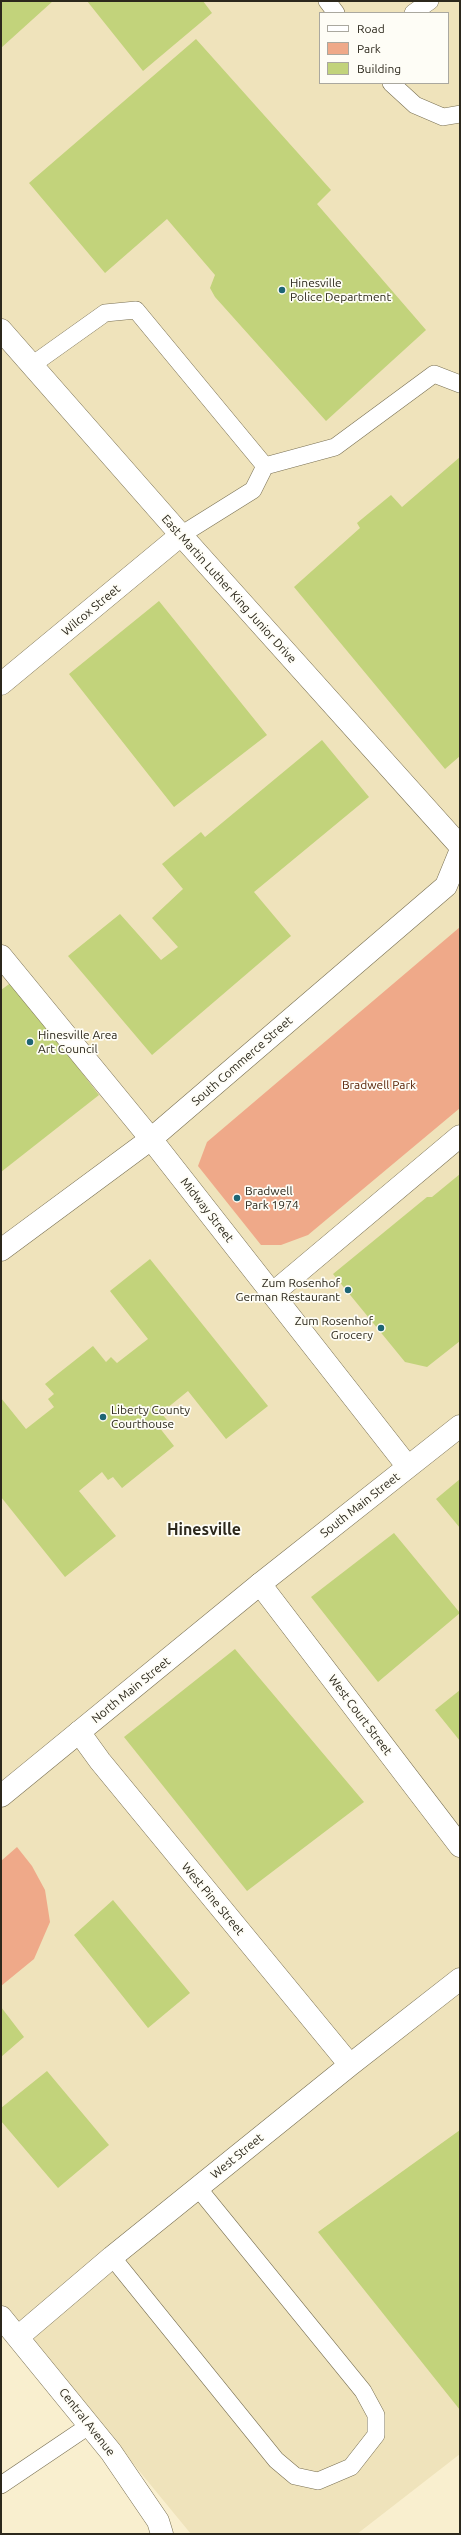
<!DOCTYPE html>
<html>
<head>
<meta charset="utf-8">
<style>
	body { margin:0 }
	#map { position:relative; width:461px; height:2535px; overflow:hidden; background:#f9efcf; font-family:Ubuntu,sans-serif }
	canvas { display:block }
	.frame { position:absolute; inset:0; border:2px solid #2c281c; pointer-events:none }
	.legend { position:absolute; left:319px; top:12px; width:130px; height:72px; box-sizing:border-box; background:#fefdf6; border:1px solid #aaa89f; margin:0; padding:5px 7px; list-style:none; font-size:12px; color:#2c281c }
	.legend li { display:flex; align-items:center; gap:8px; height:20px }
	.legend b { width:20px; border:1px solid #aaa89f }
</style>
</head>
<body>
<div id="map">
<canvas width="461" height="2535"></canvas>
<div class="frame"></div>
<ul class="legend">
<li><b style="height:5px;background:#fff"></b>Road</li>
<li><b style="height:11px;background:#efa989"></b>Park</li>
<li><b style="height:11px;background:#c2d37b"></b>Building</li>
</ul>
</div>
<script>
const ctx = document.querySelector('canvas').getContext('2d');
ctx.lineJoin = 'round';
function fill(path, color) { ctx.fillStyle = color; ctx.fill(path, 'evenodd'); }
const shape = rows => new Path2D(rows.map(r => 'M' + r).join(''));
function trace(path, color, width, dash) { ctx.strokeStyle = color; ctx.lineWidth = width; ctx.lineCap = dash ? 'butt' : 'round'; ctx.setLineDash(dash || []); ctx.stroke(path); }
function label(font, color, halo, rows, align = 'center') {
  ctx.font = font + ' Ubuntu,sans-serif'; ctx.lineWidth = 3.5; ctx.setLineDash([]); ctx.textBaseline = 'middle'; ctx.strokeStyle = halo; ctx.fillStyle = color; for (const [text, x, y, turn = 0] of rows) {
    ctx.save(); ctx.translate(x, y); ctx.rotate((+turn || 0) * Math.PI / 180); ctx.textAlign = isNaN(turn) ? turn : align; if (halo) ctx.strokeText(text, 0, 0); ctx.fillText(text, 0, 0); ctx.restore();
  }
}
const built = shape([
	[1,1,460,1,460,2454,357,2534,191,2534,1,2303],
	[320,13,448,13,448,83,320,83]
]);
const green = shape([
	[460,927,460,1108,308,1235,281,1245,261,1245,198,1166,207,1142],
	[17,1847,32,1866,45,1890,50,1922,34,1959,1,1986,1,1861]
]);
const building = shape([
	[1,1,53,1,1,48],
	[87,1,203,1,212,13,143,71],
	[196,39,331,190,317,204,426,330,326,421,215,297,210,288,215,275,167,219,105,273,29,183],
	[460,457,460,756,445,769,294,587,360,528,357,523,391,495,402,507],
	[159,601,267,735,174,807,69,674],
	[322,740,369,797,254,892,291,936,152,1055,68,956,120,914,161,960,178,947,152,918,183,889,162,864,201,832,205,837],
	[12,982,99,1095,1,1172,1,990],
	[460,1174,460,1341,427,1367,405,1362,333,1274,427,1197,432,1197],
	[150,1259,268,1406,226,1439,188,1391,161,1413,167,1420,159,1427,174,1446,122,1488,113,1477,108,1480,102,1472,79,1491,116,1536,65,1577,1,1497,1,1398,26,1429,54,1407,48,1399,54,1394,45,1384,93,1346,106,1362,111,1357,117,1363,148,1339,110,1291],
	[460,1479,460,1528,436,1499],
	[394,1533,460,1613,378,1682,311,1597],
	[235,1649,364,1802,247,1891,124,1737],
	[460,1690,460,1741,435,1710],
	[113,1900,190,1993,148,2028,74,1935],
	[1,2007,24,2037,1,2057],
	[47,2071,109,2145,58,2188,1,2121,1,2108],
	[460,2130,460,2410,318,2232]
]);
const lane = shape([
	[327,1,336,13],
	[413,13,430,1],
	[391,83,415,105,443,117,460,114],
	[32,365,105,313,136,310,265,466,253,490,181,535],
	[265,466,335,447,434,374,460,384],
	[112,2257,276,2460,295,2476,318,2481,351,2467,376,2435,376,2415,363,2391,198,2188],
	[1,2485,90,2425]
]);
const street = shape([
	[1,684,181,535],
	[1,956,151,1139,446,886,460,852],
	[272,1294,460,1136],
	[260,1584,460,1846],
	[79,1732,100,1761,350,2065],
	[1,2317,111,2452,158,2521,162,2534],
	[18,2337,112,2257,350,2065,460,1979]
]);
const secondary = shape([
	[1,330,181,535,460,846],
	[1,1250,151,1139,408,1467],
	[1,1796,260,1584,460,1426]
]);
const markers = [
	[282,290,4,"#1e6574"],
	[30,1042,4,"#1e6574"],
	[237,1198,4,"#1e6574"],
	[348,1290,4,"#1e6574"],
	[381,1328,4,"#1e6574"],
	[103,1417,4,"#1e6574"]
];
const poiNames = [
	["Hinesville",290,283],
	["Police Department",290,297],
	["Hinesville Area",38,1035],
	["Art Council",38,1049],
	["Bradwell",245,1191],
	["Park 1974",245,1205],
	["Zum Rosenhof",340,1283,"right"],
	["German Restaurant",340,1297,"right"],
	["Zum Rosenhof",373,1321,"right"],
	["Grocery",373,1335,"right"],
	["Liberty County",111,1410],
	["Courthouse",111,1424]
];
const streetNames = [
	["East Martin Luther King Junior Drive",229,589,48],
	["Wilcox Street",91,610,-40],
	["South Commerce Street",242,1061,-41],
	["Midway Street",207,1210,52],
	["South Main Street",360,1505,-38],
	["North Main Street",131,1690,-39],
	["West Court Street",360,1715,53],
	["West Pine Street",213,1899,50],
	["West Street",237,2156,-39],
	["Central Avenue",87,2422,52]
];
const parkNames = [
	["Bradwell Park",379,1085]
];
const districtNames = [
	["Hinesville",204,1530]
];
fill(built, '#efe3bb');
fill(green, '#efa989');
fill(building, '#c2d37b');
trace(lane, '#797053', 18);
trace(street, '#797053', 23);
trace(secondary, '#797053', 23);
trace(lane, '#fff', 17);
trace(street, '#fff', 22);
trace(secondary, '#fff', 22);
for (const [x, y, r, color] of markers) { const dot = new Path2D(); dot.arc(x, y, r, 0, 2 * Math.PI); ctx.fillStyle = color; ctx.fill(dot); trace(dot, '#fefdf6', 1.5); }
label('12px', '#2c281c', '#fefdf6', poiNames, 'left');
label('12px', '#2c281c', '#fefdf6', streetNames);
label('12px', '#582307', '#fefdf6', parkNames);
label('bold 16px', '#2c281c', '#fefdf6', districtNames);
</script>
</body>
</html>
